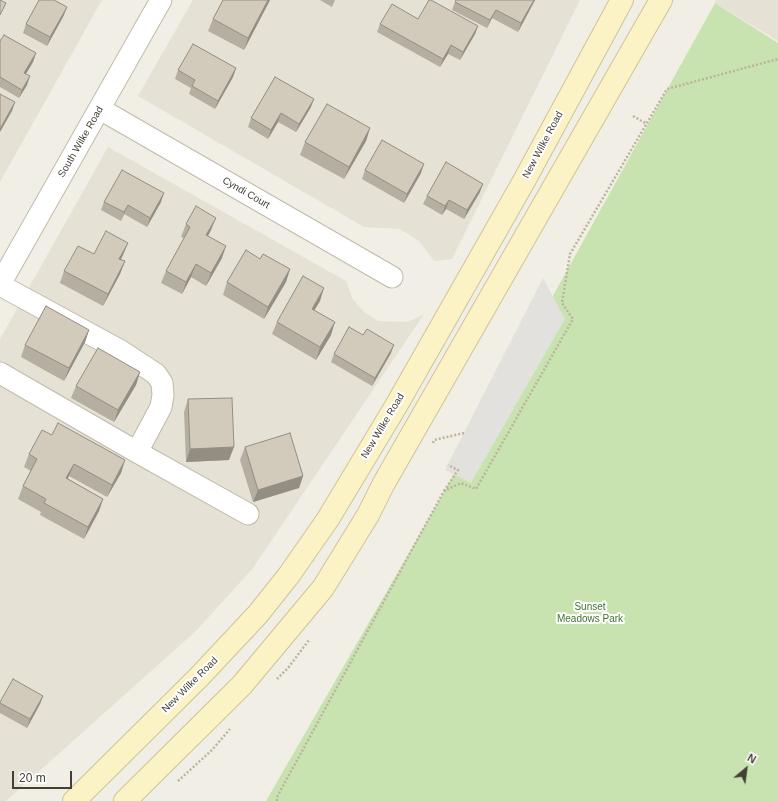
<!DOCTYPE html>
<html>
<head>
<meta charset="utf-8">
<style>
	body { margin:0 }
	#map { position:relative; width:778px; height:801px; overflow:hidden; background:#f1efe5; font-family:Helvetica,sans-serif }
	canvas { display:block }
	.north { position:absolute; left:726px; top:749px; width:40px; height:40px; -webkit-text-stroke:3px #fff; paint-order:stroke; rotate:29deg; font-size:11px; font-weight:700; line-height:16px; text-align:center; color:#433f35 }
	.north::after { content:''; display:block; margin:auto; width:14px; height:18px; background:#433f35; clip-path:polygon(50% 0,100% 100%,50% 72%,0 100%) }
	.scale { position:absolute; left:12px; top:771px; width:60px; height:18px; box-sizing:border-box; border:2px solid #433f35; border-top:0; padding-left:5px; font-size:12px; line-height:14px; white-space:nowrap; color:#433f35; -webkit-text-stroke:3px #fff; paint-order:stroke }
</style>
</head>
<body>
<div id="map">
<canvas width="778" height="801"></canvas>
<div class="north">N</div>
<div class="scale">20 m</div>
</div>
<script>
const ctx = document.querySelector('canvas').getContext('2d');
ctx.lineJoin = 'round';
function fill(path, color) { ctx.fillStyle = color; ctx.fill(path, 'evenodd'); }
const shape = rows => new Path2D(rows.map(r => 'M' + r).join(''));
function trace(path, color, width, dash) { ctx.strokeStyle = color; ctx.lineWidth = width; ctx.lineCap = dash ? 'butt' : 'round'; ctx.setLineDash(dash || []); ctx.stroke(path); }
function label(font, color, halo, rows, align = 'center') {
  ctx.font = font + ' Helvetica,sans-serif'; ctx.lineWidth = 4; ctx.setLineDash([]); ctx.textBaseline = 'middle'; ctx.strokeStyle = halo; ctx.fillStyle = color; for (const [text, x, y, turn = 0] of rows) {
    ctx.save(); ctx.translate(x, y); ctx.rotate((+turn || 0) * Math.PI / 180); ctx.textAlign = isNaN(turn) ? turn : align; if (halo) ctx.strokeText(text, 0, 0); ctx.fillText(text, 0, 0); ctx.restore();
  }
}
const residential = shape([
	[0,0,102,0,0,182],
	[193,0,580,0,452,259,434,261,419,241,400,229,364,227,138,96],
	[716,0,778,0,778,41,715,3],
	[108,147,346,281,352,298,364,312,378,321,408,322,424,314,253,568,197,630,6,801,0,801,0,339]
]);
const green = shape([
	[715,3,778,43,778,801,266,801,451,480]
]);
const parking = shape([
	[543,278,565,319,471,483,445,470]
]);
const path = shape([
	[633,116,647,124],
	[433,443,434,440,464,433],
	[444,491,458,470,448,465],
	[277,679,288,668,309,640],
	[178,781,212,750,230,729],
	[277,801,277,797,444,491,461,483,476,489,573,319,562,303,570,254,667,89,778,59]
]);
const minor = shape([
	[100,109,392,277],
	[0,284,161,0],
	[0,285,121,351,156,374,162,383,163,395,161,407,137,452],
	[0,373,137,452,248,514]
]);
const secondary = shape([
	[74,801,199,677,258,614,289,575,328,519,396,406,524,181,622,0],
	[125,801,242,685,323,588,368,515,384,483,661,0]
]);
const wall = shape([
	[223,0,270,0,244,50,208,31,213,19],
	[320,0,335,0,332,7],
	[535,0,518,32,492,18,487,28,452,10,455,2],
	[64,15,47,46,23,33,26,24],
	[418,19,478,26,475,34,460,60,448,54,440,67,377,32,380,24],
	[0,41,36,53,33,62,26,74,27,85,19,98,0,87],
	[236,68,233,77,215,109,189,94,191,88,175,79,178,70],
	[311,107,296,132,278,122,268,139,248,127,251,118],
	[370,128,366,141,344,179,300,155,305,142],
	[365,170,421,173,404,203,362,179],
	[480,192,464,219,446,209,442,215,423,204,427,196],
	[104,202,161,202,147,227,124,214,121,221,101,210],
	[186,224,211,230,208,236,222,258,206,286,191,277,182,294,161,283,166,271,184,238,181,237],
	[128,243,121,259,125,261,120,274,103,306,60,283,64,271,94,254],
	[260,259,290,269,286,282,264,319,223,295,227,282],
	[320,301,314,310,331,335,316,360,272,334,277,322],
	[89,330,85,342,64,381,21,357,25,345],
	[363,335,391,353,372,386,331,362,334,354],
	[140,372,136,385,114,422,71,398,76,386],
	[188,399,229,460,186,462,184,412],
	[52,435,125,460,121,473,107,497,69,476,68,479,103,499,99,511,84,539,40,515,41,512,18,499,23,486,31,471,24,467,29,454],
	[245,447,303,476,299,488,253,502,240,460],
	[43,696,40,704,27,728,0,713,0,702]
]);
const shadedWall = shape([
	[268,0,270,0,244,50,248,38],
	[534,0,535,0,534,2,518,32,521,23],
	[67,7,64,15,47,46,50,37],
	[496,10,487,28,490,20],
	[478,26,475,34,460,60,463,52],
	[451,45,448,54,440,67,443,59],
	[36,53,33,62,21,82,24,73],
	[236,68,233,77,215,109,218,101],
	[30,76,27,85,19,98,22,90],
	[314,99,311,107,296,132,299,124],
	[15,102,12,111,0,132,0,129],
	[281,113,278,122,268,139,271,130],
	[370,128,366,141,344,179,349,167],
	[424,164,421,173,404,203,407,194],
	[483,184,480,192,464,219,467,210],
	[164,193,161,202,147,227,150,218],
	[449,200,446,209,442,215,445,206],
	[128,205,124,214,121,221,124,212],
	[216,218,211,230,202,247,206,235],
	[128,243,123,255,115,271,119,259],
	[226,246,222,258,206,286,211,273],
	[125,261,120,274,103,306,108,294],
	[196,264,191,277,182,294,186,282],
	[290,269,286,282,264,319,268,307],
	[324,288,320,301,308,321,312,309],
	[335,322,331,335,316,360,320,347],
	[89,330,85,342,64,381,69,368],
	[394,345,391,353,372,386,375,378],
	[140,372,136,385,114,422,118,410],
	[234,447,229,460,186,462,190,449],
	[125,460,121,473,107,497,112,485],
	[74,464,69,476,61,491,66,478],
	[303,476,299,488,253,502,258,490],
	[103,499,99,511,84,539,88,527],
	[43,696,40,704,27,728,30,719]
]);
const building = shape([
	[0,0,6,3,0,15,0,0],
	[39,0,54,0,67,7,50,37,26,24,39,0],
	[223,0,268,0,248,38,213,19,223,0],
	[429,0,431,0,478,26,463,52,451,45,443,59,380,24,392,4,418,19,429,0],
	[456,0,534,0,521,23,496,10,490,20,455,2,456,0],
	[4,35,36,53,24,73,30,76,22,90,0,77,0,41,4,35],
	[193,44,236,68,218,101,192,86,195,80,178,70,193,44],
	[275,77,314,99,299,124,281,113,271,130,251,118,275,77],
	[0,94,15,102,0,129,0,94],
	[327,104,370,128,349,167,305,142,327,104],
	[382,140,424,164,407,194,365,170,382,140],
	[446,162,483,184,467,210,449,200,445,206,427,196,446,162],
	[122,170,164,193,150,218,128,205,124,212,104,202,122,170],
	[196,206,216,218,206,235,226,246,211,273,196,264,186,282,166,271,190,227,186,224,196,206],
	[106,231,128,243,119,259,125,261,108,294,64,271,78,246,94,254,106,231],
	[246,250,260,259,263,254,290,269,268,307,227,282,246,250],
	[303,276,324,288,312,309,335,322,320,347,277,322,303,276],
	[46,306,89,330,69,368,25,345,46,306],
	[349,327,363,335,367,329,394,345,375,378,334,354,349,327],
	[98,348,140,372,118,410,76,386,98,348],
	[232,398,234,447,190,449,188,399,232,398],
	[58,423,125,460,112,485,74,464,66,478,103,499,88,527,44,503,46,499,23,486,37,459,29,454,42,430,52,435,58,423],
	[290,433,303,476,258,490,245,447,290,433],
	[13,679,43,696,30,719,0,703,0,702,13,679]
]);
const streetNames = [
	["South Wilke Road",81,142,-60],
	["New Wilke Road",543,145,-62],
	["Cyndi Court",246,193,30],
	["New Wilke Road",383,426,-59],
	["New Wilke Road",190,685,-45]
];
const parkNames = [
	["Sunset",590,607],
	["Meadows Park",590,619]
];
fill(residential, '#e5e1d4');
fill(green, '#c8e3b0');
fill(parking, '#e2e1dd');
trace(minor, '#bfbaab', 23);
trace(secondary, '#cec497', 24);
trace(path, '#bdb39b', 2.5, [2, 2]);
trace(minor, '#fff', 21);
trace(secondary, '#fbf2c6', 22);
fill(wall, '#b5afa1');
fill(shadedWall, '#938e83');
fill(building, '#d2cbbb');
trace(building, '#938e83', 1);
label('10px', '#433f35', '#fff', streetNames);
label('10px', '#41712d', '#fff', parkNames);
</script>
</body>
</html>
